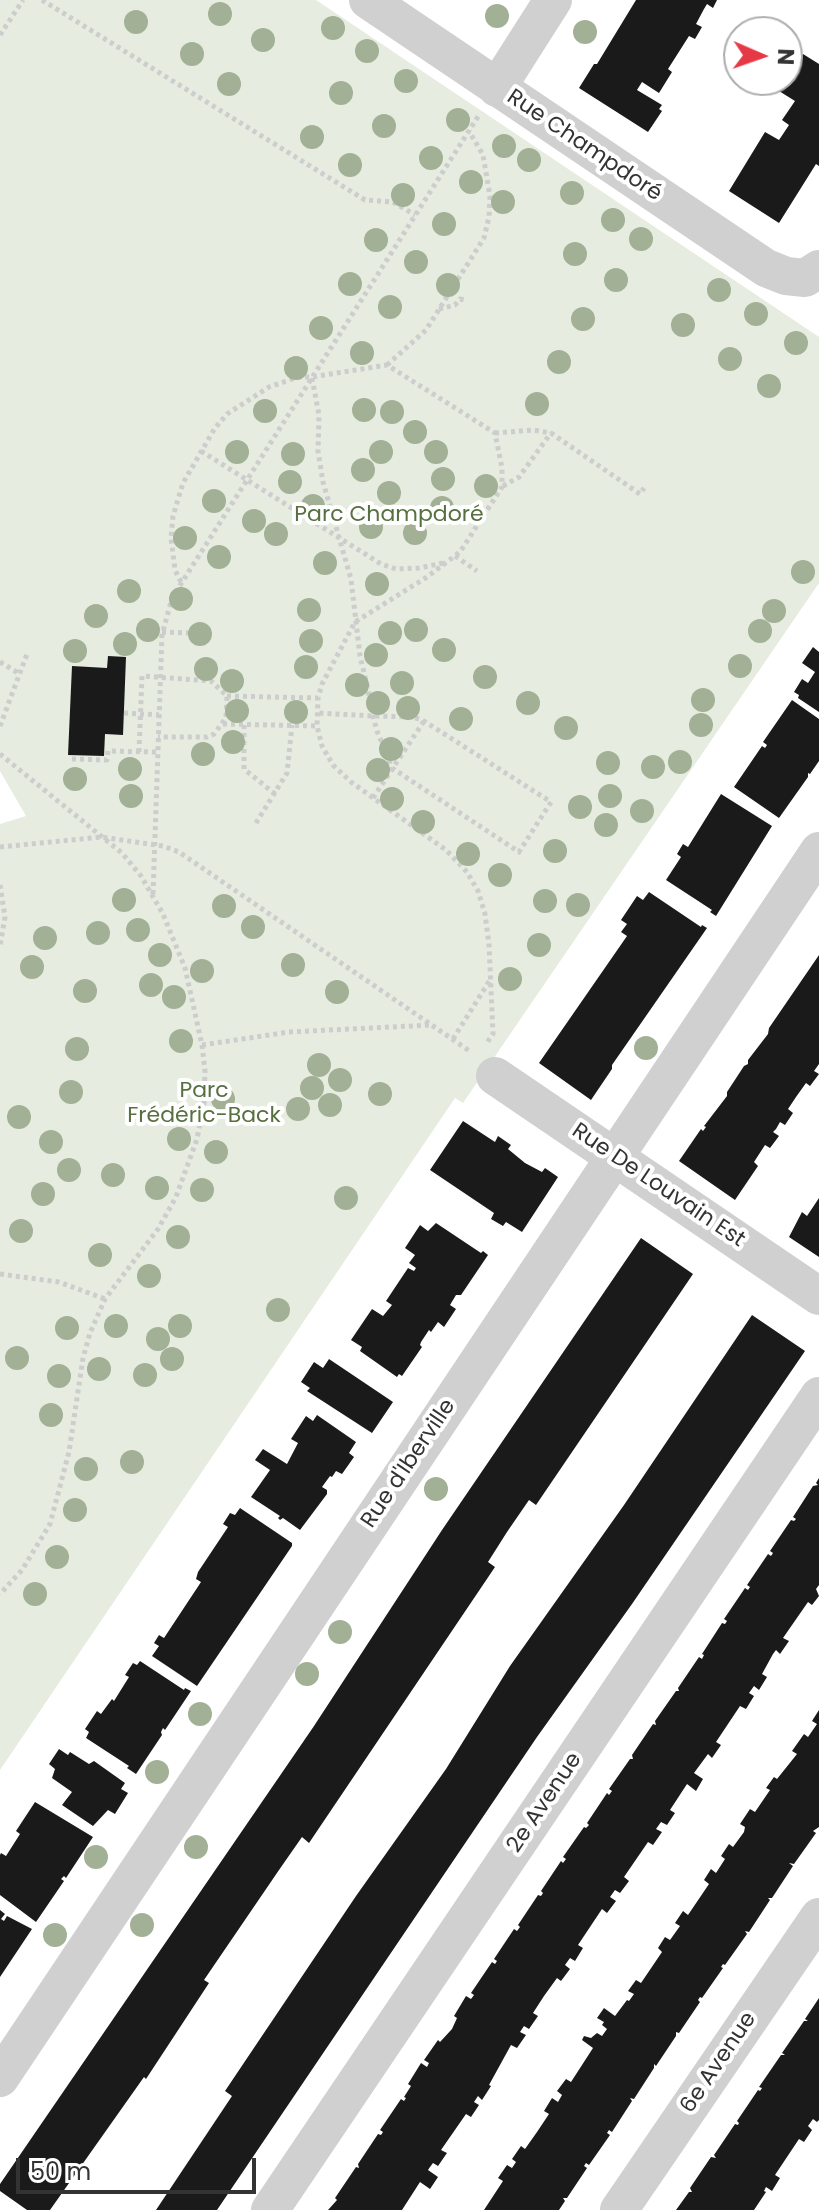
<!DOCTYPE html>
<html>
<head>
<meta charset="utf-8">
<style>
	body { margin:0 }
	#map { position:relative; width:819px; height:2210px; overflow:hidden; background:#fff; font-family:Poppins,sans-serif }
	canvas { display:block }
	.north { position:absolute; left:723px; top:16px; width:80px; height:80px; box-sizing:border-box; background:#fff; border:2px solid #adadad; border-radius:50%; rotate:92deg; font-size:22px; font-weight:700; line-height:32px; text-align:center; color:#333 }
	.north::after { content:''; display:block; margin:auto; width:28px; height:36px; background:#e63946; clip-path:polygon(50% 0,100% 100%,50% 72%,0 100%) }
	.scale { position:absolute; left:16px; top:2158px; width:240px; height:36px; box-sizing:border-box; border:4px solid #333; border-top:0; padding-left:10px; font-size:24px; line-height:28px; white-space:nowrap; color:#333; -webkit-text-stroke:6px #fff; paint-order:stroke }
</style>
</head>
<body>
<div id="map">
<canvas width="819" height="2210"></canvas>
<div class="north">N</div>
<div class="scale">50 m</div>
</div>
<script>
const ctx = document.querySelector('canvas').getContext('2d');
ctx.lineJoin = 'round';
function fill(path, color) { ctx.fillStyle = color; ctx.fill(path, 'evenodd'); }
const shape = rows => new Path2D(rows.map(r => 'M' + r).join(''));
function trace(path, color, width, dash) { ctx.strokeStyle = color; ctx.lineWidth = width; ctx.lineCap = dash ? 'butt' : 'round'; ctx.setLineDash(dash || []); ctx.stroke(path); }
function label(font, color, halo, rows, align = 'center') {
  ctx.font = font + ' Poppins,sans-serif'; ctx.lineWidth = 8; ctx.setLineDash([]); ctx.textBaseline = 'middle'; ctx.strokeStyle = halo; ctx.fillStyle = color; for (const [text, x, y, turn = 0] of rows) {
    ctx.save(); ctx.translate(x, y); ctx.rotate((+turn || 0) * Math.PI / 180); ctx.textAlign = isNaN(turn) ? turn : align; if (halo) ctx.strokeText(text, 0, 0); ctx.fillText(text, 0, 0); ctx.restore();
  }
}
const green = shape([
	[0,0,316,0,819,337,819,583,463,1103,455,1098,0,1770,0,824,26,816,0,771]
]);
const building = shape([
	[636,0,717,0,713,8,707,4,704,9,696,24,702,27,695,39,689,36,668,69,672,72,659,93,642,82,637,90,662,105,659,109,662,111,648,132,579,88,594,64,597,64],
	[803,54,819,64,819,166,816,164,779,223,729,191,765,132,779,140,789,125,782,120,795,101,779,91],
	[813,647,819,652,819,712,798,698,799,695,794,692,802,679,808,683,815,672,802,663],
	[108,656,126,657,123,735,105,734,104,756,68,755,72,666,107,668],
	[792,700,819,719,819,761,810,774,808,773,808,777,779,818,734,787,762,746,765,748,767,745,763,742],
	[721,794,772,826,716,916,710,912,712,910,666,880,681,857,677,854,683,844,688,847],
	[649,892,701,927,702,925,707,928,612,1065,612,1069,591,1100,539,1063,627,936,621,932,627,924,621,920,637,896,643,900],
	[819,955,819,1064,814,1071,819,1074,810,1086,806,1083,796,1097,788,1109,793,1113,785,1125,780,1122,776,1129,773,1132,779,1136,770,1148,765,1145,754,1162,758,1166,735,1200,679,1161,701,1129,703,1131,706,1127,704,1126,727,1096,727,1092,744,1066,748,1064,748,1060,768,1034,769,1028],
	[463,1121,495,1142,498,1136,511,1145,508,1149,525,1163,542,1172,545,1168,558,1177,522,1232,506,1222,503,1226,491,1219,494,1213,430,1170],
	[819,1198,819,1257,789,1237,802,1212,807,1216],
	[436,1223,481,1253,483,1251,488,1255,461,1295,456,1295,450,1305,456,1309,444,1327,438,1322,431,1332,429,1330,421,1342,420,1345,422,1347,402,1376,399,1374,397,1377,360,1351,362,1347,351,1340,372,1309,383,1316,392,1305,386,1301,408,1268,414,1271,416,1268,409,1263,415,1255,405,1248,420,1225,428,1231],
	[641,1238,693,1274,536,1505,529,1500,507,1532,488,1562,495,1567,309,1843,302,1837,279,1870,204,1980,209,1983,146,2079,144,2077,50,2210,27,2210,0,2191,0,2184,314,1726,442,1530],
	[752,1315,805,1351,632,1604,537,1737,217,2210,156,2210,232,2096,225,2091,356,1896,446,1769,510,1666,624,1505],
	[329,1359,393,1402,372,1433,307,1391,310,1388,301,1382,314,1362,323,1368],
	[317,1415,356,1442,349,1453,354,1457,342,1474,336,1471,332,1477,330,1476,322,1487,327,1490,327,1494,300,1530,283,1518,280,1520,278,1518,280,1516,251,1497,270,1470,255,1460,263,1449,287,1464,298,1443,291,1439,306,1416,313,1421],
	[819,1478,819,1585,816,1589,819,1596,812,1605,808,1602,783,1638,789,1641,780,1654,776,1650,773,1654,762,1674,767,1677,759,1690,754,1686,749,1693,754,1696,746,1709,740,1706,716,1742,721,1745,712,1758,708,1754,694,1773,703,1779,696,1791,687,1784,670,1810,675,1813,667,1825,661,1822,656,1829,662,1832,653,1845,648,1842,624,1877,629,1881,620,1893,615,1890,610,1897,616,1901,607,1913,602,1909,578,1945,583,1948,575,1961,570,1958,565,1965,570,1969,561,1981,557,1978,544,1996,533,2013,538,2016,529,2029,524,2026,520,2032,526,2035,517,2048,511,2045,489,2085,491,2086,482,2100,478,2096,474,2102,479,2105,471,2117,466,2114,441,2150,447,2153,438,2166,433,2163,430,2167,428,2170,438,2177,430,2189,420,2182,402,2210,328,2210,337,2200,335,2198,356,2167,359,2168,358,2164,378,2134,381,2135,383,2132,380,2130,401,2099,404,2101,406,2098,404,2097,411,2086,408,2084,421,2063,427,2067,429,2063,424,2060,438,2040,440,2042,452,2029,457,2018,454,2016,466,1996,471,1999,474,1995,471,1993,492,1962,495,1964,497,1961,494,1959,514,1929,517,1931,520,1927,518,1925,538,1895,541,1896,543,1893,541,1891,561,1861,563,1863,566,1859,563,1857,584,1827,586,1828,589,1825,587,1823,607,1793,609,1795,612,1791,609,1789,630,1759,633,1759,632,1755,653,1724,656,1725,655,1721,676,1691,679,1691,678,1688,699,1657,702,1659,704,1655,702,1654,722,1623,725,1624,727,1621,724,1619,745,1588,748,1590,750,1587,747,1585,768,1554,771,1556,773,1553,770,1551,791,1520,794,1521,796,1519,793,1517,813,1486,818,1485,816,1483],
	[240,1508,292,1543,292,1546,197,1686,152,1656,159,1646,154,1643,159,1635,164,1638,201,1582,196,1579,198,1572,228,1527,223,1524,230,1513,235,1515],
	[140,1661,184,1690,185,1688,191,1691,165,1730,163,1728,161,1732,162,1735,136,1774,127,1768,129,1766,86,1738,89,1732,85,1729,97,1711,101,1714,112,1699,114,1701,129,1677,125,1675,133,1663,137,1665],
	[819,1710,819,1827,813,1831,816,1833,794,1864,789,1863,793,1866,772,1898,768,1898,770,1900,749,1932,745,1931,747,1934,725,1965,723,1964,721,1967,723,1968,702,1998,700,1997,698,2000,700,2002,679,2033,676,2032,676,2036,656,2066,654,2064,654,2068,634,2099,630,2098,632,2101,612,2132,609,2130,607,2133,610,2135,589,2165,586,2163,584,2166,587,2168,567,2198,563,2198,565,2201,559,2210,484,2210,503,2181,498,2178,507,2165,512,2168,516,2162,512,2159,521,2146,525,2149,537,2132,549,2114,544,2111,552,2098,558,2102,562,2095,557,2091,566,2079,571,2082,593,2048,582,2040,584,2036,591,2038,597,2033,602,2036,607,2029,602,2025,604,2022,597,2018,604,2008,615,2016,627,2000,629,2001,634,1994,628,1991,636,1980,641,1983,662,1952,658,1948,665,1937,670,1940,680,1926,675,1923,683,1911,688,1915,709,1884,704,1880,711,1869,716,1873,725,1859,721,1856,729,1844,733,1847,744,1832,745,1827,740,1824,750,1809,755,1812,770,1790,766,1788,774,1777,777,1779,797,1754,792,1751,804,1734,808,1737,817,1724,812,1721],
	[59,1749,68,1755,70,1752,89,1764,94,1761,125,1783,121,1789,128,1793,115,1814,108,1810,93,1826,62,1805,72,1792,52,1778,55,1769,49,1764],
	[35,1802,93,1837,66,1878,64,1876,61,1879,64,1881,36,1922,0,1895,0,1855,1,1853,6,1856,20,1834,16,1831],
	[0,1910,5,1914,1,1919,4,1921,7,1916,32,1929,0,1977],
	[819,1998,819,2120,817,2122,813,2119,808,2126,812,2130,804,2142,799,2139,775,2175,780,2178,772,2191,766,2187,764,2191,766,2192,754,2210,676,2210,689,2192,692,2192,690,2188,711,2157,716,2158,714,2155,735,2124,738,2125,739,2123,737,2121,758,2090,760,2091,762,2088,759,2087,781,2055,785,2055,782,2053,804,2021,808,2021,805,2019]
]);
const path = shape([
	[42,0,365,200,393,202,415,215],
	[0,35,23,0],
	[439,309,455,305,460,299,465,300],
	[387,365,426,330,484,238,489,217,490,196,483,155,469,131],
	[312,378,319,415,318,451,323,482,351,579,360,656,367,685,373,716,377,731,392,768,519,852,551,802,424,721,413,717,373,716,318,713],
	[495,433,533,430,551,433,640,494,644,488],
	[201,451,381,564,396,569,419,568,443,563],
	[503,486,519,477,551,433],
	[455,556,477,571],
	[181,582,175,570,171,538,173,516,183,483,215,428,227,414,269,387,298,377,312,377,387,365,495,433,502,468,502,487,460,552,427,577,355,622,322,684,318,698,317,726,322,746,333,765,351,782,446,850,467,872,478,891,485,914,489,944,493,1034,486,1044],
	[162,632,192,633],
	[0,662,20,674],
	[227,696,318,698],
	[124,713,159,715],
	[223,724,317,726],
	[244,725,244,769,275,794],
	[0,726,27,654],
	[139,752,142,676,211,681,227,696,226,718,214,734,207,737,158,737],
	[0,754,122,853,141,876,163,914,185,968,202,1045,205,1071,204,1103,197,1139,176,1197,158,1229,105,1299,90,1333,83,1358,69,1452,50,1524,22,1570,0,1594],
	[72,759,107,760,108,751,157,752],
	[373,798,424,721],
	[256,823,287,773,292,725],
	[0,847,101,837,163,846,179,852,471,1052],
	[0,885,5,917,0,946],
	[153,894,162,635,172,598,479,115],
	[453,1039,490,980],
	[202,1045,289,1032,432,1025],
	[0,1274,59,1282,105,1299]
]);
const minor = shape([
	[368,0,766,268,786,276,805,278,819,269],
	[497,88,553,0],
	[495,1076,819,1296],
	[0,2078,819,851],
	[270,2210,819,1396],
	[619,2210,819,1917]
]);
const trees = [
	[220,14],
	[497,16],
	[136,22],
	[333,28],
	[585,32],
	[263,40],
	[367,51],
	[192,54],
	[406,81],
	[229,84],
	[341,93],
	[458,120],
	[384,126],
	[312,137],
	[504,146],
	[431,158],
	[529,160],
	[350,165],
	[471,182],
	[572,193],
	[403,195],
	[503,202],
	[613,220],
	[444,224],
	[641,239],
	[376,240],
	[575,254],
	[416,262],
	[616,280],
	[350,284],
	[448,285],
	[719,290],
	[390,307],
	[756,314],
	[583,319],
	[683,325],
	[321,328],
	[796,343],
	[362,353],
	[730,359],
	[559,362],
	[296,368],
	[769,386],
	[537,404],
	[364,410],
	[265,411],
	[392,412],
	[415,432],
	[237,452],
	[381,452],
	[436,452],
	[293,454],
	[363,470],
	[443,479],
	[290,482],
	[486,486],
	[389,493],
	[214,501],
	[313,506],
	[442,508],
	[254,521],
	[371,527],
	[415,533],
	[276,534],
	[185,538],
	[219,557],
	[325,563],
	[803,572],
	[377,584],
	[129,591],
	[181,599],
	[309,610],
	[774,611],
	[96,616],
	[148,630],
	[416,630],
	[760,631],
	[390,633],
	[200,634],
	[311,641],
	[125,644],
	[444,650],
	[75,651],
	[376,655],
	[740,666],
	[306,667],
	[206,669],
	[485,677],
	[232,681],
	[402,683],
	[357,685],
	[703,700],
	[378,703],
	[528,703],
	[408,708],
	[237,711],
	[296,712],
	[461,719],
	[701,725],
	[566,728],
	[233,742],
	[391,749],
	[203,754],
	[680,762],
	[608,763],
	[653,767],
	[130,769],
	[378,770],
	[75,779],
	[131,796],
	[610,796],
	[392,799],
	[580,807],
	[642,811],
	[423,822],
	[606,825],
	[555,851],
	[468,854],
	[500,875],
	[124,900],
	[545,901],
	[578,905],
	[224,906],
	[253,927],
	[138,930],
	[98,933],
	[45,938],
	[539,945],
	[160,955],
	[293,965],
	[32,967],
	[202,971],
	[510,979],
	[151,985],
	[85,991],
	[337,992],
	[174,997],
	[181,1041],
	[646,1048],
	[77,1049],
	[319,1065],
	[340,1080],
	[312,1088],
	[71,1092],
	[380,1094],
	[223,1099],
	[330,1105],
	[298,1109],
	[19,1117],
	[179,1139],
	[51,1142],
	[216,1152],
	[69,1170],
	[113,1175],
	[157,1188],
	[202,1190],
	[43,1194],
	[346,1198],
	[21,1231],
	[178,1237],
	[100,1255],
	[149,1276],
	[278,1310],
	[116,1326],
	[180,1326],
	[67,1328],
	[158,1339],
	[17,1358],
	[172,1359],
	[99,1369],
	[145,1375],
	[59,1376],
	[51,1415],
	[132,1462],
	[86,1469],
	[436,1489],
	[75,1510],
	[57,1557],
	[35,1594],
	[340,1632],
	[307,1674],
	[200,1714],
	[157,1772],
	[196,1847],
	[96,1857],
	[142,1925],
	[55,1935]
];
const streetNames = [
	["Rue Champdoré",584,146,34],
	["Rue De Louvain Est",658,1186,34],
	["Rue d'Iberville",409,1464,-56],
	["2e Avenue",545,1803,-56],
	["6e Avenue",719,2063,-56]
];
const parkNames = [
	["Parc Champdoré",389,515],
	["Parc",204,1091],
	["Frédéric-Back",204,1116]
];
fill(green, '#e6ecdf');
fill(building, '#1a1a1a');
trace(path, '#cdcdcd', 5, [4, 4]);
trace(minor, '#d0d0d0', 38);
ctx.fillStyle = '#a2b095';
for (const [x, y] of trees) { ctx.beginPath(); ctx.arc(x, y, 12, 0, 2 * Math.PI); ctx.fill(); }
label('22px', '#333', '#fff', streetNames);
label('22px', '#56703f', '#fff', parkNames);
</script>
</body>
</html>
